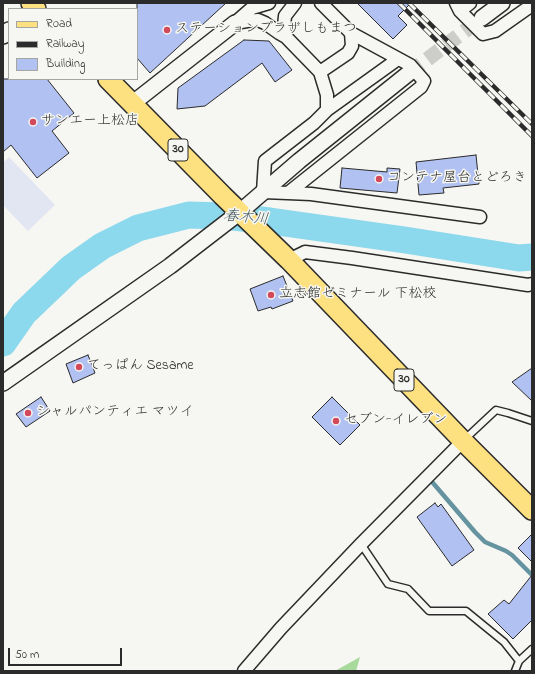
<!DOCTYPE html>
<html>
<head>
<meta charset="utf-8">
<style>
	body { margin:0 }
	#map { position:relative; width:535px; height:674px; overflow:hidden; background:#f6f6f2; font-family:"Indie Flower",sans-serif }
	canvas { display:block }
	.frame { position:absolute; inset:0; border:4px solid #2b2b2b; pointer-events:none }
	.legend { position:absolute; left:8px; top:8px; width:130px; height:72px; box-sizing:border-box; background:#f6f6f2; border:1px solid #a5a5a2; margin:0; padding:5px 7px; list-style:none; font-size:12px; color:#2b2b2b }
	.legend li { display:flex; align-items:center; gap:8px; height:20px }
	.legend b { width:20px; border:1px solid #a5a5a2 }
	.scale { position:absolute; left:8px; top:648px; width:114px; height:18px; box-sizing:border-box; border:2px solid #2b2b2b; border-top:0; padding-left:5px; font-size:12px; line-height:14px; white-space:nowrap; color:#2b2b2b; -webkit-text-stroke:3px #f6f6f2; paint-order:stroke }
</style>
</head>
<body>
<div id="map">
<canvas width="535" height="674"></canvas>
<div class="frame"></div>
<ul class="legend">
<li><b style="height:5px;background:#fde080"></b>Road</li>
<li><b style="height:5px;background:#2b2b2b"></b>Railway</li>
<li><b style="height:11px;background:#b1c1f1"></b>Building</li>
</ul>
<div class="scale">50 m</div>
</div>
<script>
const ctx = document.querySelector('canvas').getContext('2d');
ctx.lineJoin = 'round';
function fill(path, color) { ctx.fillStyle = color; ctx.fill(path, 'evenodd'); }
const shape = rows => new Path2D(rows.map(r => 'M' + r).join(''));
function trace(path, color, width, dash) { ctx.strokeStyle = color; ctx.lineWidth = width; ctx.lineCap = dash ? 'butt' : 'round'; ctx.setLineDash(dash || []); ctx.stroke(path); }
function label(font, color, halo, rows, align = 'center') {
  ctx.font = font + ' "Indie Flower","Klee One",sans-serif'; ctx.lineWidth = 3; ctx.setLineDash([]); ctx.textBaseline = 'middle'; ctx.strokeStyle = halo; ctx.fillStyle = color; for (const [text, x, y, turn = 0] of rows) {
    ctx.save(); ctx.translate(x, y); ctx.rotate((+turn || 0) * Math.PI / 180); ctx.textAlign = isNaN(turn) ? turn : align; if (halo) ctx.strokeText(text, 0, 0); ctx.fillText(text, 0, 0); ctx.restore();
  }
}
const built = shape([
	[9,157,55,205,28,231,3,205,3,163]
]);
const green = shape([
	[360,657,356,671,335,671]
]);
const stream = shape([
	[433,483,475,532,485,542,506,551,512,555,532,575]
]);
const river = shape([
	[3,343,24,313,71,268,102,246,138,228,189,215,224,216,270,221,405,240,519,258,532,257]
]);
const building = shape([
	[137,3,226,3,150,73,137,58,137,3],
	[357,3,411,3,398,16,407,25,393,39,357,3],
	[244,40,269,41,292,70,275,82,262,63,205,106,177,109,178,88,244,40],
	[3,79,47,79,74,113,52,131,69,153,37,178,11,145,3,152,3,79],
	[476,155,479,184,443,188,444,193,419,195,416,162,476,155],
	[342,168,387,172,387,168,400,169,397,193,340,188,342,168],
	[283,276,293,301,272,309,271,307,258,311,250,289,283,276],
	[88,355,95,373,73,383,66,364,88,355],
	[532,368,532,401,512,382,532,368],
	[41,397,50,411,26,427,16,414,41,397],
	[332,397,360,425,340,445,312,417,332,397],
	[435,503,438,507,441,504,474,550,452,566,417,517,435,503],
	[532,534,532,562,518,548,532,534],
	[532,575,532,620,513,639,488,614,504,600,509,604,532,575]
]);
const tertiaryTunnel = shape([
	[409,73,482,18]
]);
const service = shape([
	[465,439,496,410,508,413,532,421],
	[361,544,388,584,408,589,429,611,466,611,504,642,519,661],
	[515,671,519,661,532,649]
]);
const minor = shape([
	[321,3,351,33,410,65,424,81,421,87,288,193,263,192,265,161,314,123,327,110,398,59],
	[456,3,460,11,483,34,495,31,532,5],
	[460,11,470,3],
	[236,22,252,8,269,3],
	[235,23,247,21,258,20,265,23,279,33,286,37,320,72,327,95,327,110],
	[286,37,284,27,285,16,295,3],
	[320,72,348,53,352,46,351,33],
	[288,193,311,194,480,217],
	[289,260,305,252,352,258,528,285,532,284],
	[244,671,281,628,361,544,463,441]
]);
const tertiary = shape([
	[482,18,502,3],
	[133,103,235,23],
	[3,383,170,266,240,212,299,161,409,73]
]);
const secondary = shape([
	[3,35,9,31]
]);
const primary = shape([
	[31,3,36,9],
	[108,79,223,196,289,260,463,441,532,510]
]);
const rail = shape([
	[399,3,532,136],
	[409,3,532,124]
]);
const markers = [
	[167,30,4,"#d1495b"],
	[33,122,4,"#d1495b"],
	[379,179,4,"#d1495b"],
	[271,295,4,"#d1495b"],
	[79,367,4,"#d1495b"],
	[28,413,4,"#d1495b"],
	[336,421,4,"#d1495b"]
];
const shields = [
	[178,150,20],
	[404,380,20]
];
const shieldNames = [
	["30",178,150],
	["30",404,380]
];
const poiNames = [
	["ステーションプラザしもまつ",175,30],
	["サンエー上松店",41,122],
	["コンテナ屋台とどろき",387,179],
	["立志館ゼミナール 下松校",279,295],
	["てっぱん Sesame",87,367],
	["シャルパンティエ マツイ",36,413],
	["セブン-イレブン",344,421]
];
const waterNames = [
	["春木川",246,219,5]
];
fill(built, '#e1e6f2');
fill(green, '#a8da9b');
trace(stream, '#65939f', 4.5);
trace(river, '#8cd8ec', 27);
fill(building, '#b1c1f1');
trace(building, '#2b2b2b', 1);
trace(tertiaryTunnel, '#cdcdca', 15, [15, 8]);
trace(service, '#2b2b2b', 9);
trace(minor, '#2b2b2b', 15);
trace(tertiary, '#2b2b2b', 18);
trace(secondary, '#2b2b2b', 20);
trace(primary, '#2b2b2b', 22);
trace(service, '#f6f6f2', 6);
trace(minor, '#f6f6f2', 12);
trace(tertiary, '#f6f6f2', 15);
trace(secondary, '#f6f6f2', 17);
trace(primary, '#fde080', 19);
trace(rail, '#2b2b2b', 4.5);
trace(rail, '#f6f6f2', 3, [9]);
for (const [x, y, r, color] of markers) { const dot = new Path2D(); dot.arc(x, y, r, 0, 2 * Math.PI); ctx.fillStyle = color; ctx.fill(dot); trace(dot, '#f6f6f2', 1.5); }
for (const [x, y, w] of shields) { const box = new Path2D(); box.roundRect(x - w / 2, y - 11, w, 22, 3); ctx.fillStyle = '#f6f6f2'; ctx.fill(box); trace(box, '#2b2b2b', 1); }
label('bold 13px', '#2b2b2b', null, shieldNames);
label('14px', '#2b2b2b', '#f6f6f2', poiNames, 'left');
label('italic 15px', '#43565b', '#f6f6f2', waterNames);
</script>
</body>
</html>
